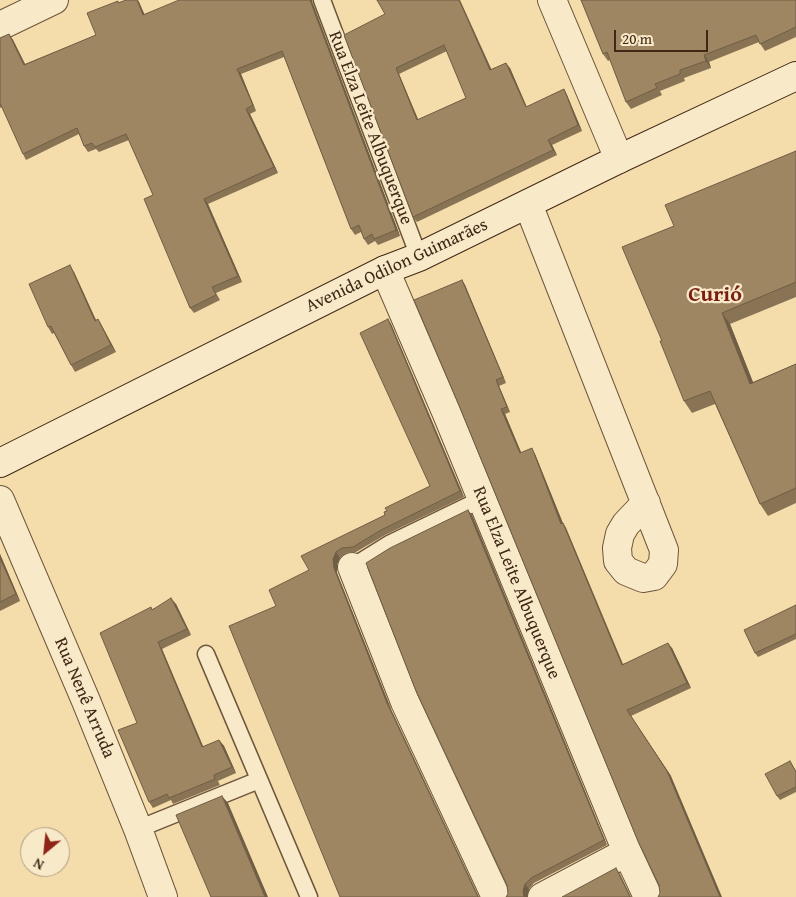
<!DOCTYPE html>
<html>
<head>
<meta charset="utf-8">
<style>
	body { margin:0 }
	#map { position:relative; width:796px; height:897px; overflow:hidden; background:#f4ddab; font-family:"Gentium Book Plus",serif }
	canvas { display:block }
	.north { position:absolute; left:20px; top:827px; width:50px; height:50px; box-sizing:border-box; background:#f8e9c8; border:1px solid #ae9c81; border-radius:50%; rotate:208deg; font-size:14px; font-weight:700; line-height:20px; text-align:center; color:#402816 }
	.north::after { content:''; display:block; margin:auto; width:18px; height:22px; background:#8f2418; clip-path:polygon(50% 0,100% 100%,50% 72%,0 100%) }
	.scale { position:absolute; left:614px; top:30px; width:94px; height:22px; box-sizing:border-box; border:2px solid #402816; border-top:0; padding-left:6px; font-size:15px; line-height:18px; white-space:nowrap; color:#402816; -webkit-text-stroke:4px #f8e9c8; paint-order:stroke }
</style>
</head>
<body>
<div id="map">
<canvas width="796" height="897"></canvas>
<div class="north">N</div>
<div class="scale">20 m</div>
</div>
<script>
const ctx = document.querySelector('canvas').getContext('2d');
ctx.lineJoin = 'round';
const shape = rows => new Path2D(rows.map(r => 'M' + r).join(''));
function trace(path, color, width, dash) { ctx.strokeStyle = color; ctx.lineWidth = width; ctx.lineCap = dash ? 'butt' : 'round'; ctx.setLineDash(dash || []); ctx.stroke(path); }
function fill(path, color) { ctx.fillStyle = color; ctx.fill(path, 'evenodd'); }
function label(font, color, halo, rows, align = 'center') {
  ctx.font = font + ' "Gentium Book Plus",serif'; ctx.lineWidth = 4.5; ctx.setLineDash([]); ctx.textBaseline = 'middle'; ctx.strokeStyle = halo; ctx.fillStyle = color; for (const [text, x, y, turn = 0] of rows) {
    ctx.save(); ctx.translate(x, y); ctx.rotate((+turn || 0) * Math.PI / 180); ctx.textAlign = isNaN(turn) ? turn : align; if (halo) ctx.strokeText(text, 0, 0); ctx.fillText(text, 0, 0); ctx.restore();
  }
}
const lane = shape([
	[322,0,419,257],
	[352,567,389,544,482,499],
	[206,654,309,897],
	[138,829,259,780]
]);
const street = shape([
	[552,0,619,159],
	[0,26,54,0],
	[528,204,664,550,663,564,654,576,643,578,626,571,618,561,617,548,620,534,626,524,646,503],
	[385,270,447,414,627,852,648,897],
	[0,500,86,701,138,829,163,897],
	[352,567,405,702,496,897],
	[542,897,627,852]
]);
const secondary = shape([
	[0,463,385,270,419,257,619,159,796,76]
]);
const wall = shape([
	[581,0,796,0,796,37,765,51,759,42,709,62,711,68,684,78,685,81,660,91,662,95,631,109,626,102,610,60,608,61,603,54],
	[139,2,144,14,313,4,400,236,378,245,375,241,368,245,364,239,361,232,355,235,351,229,284,57,241,74,256,111,250,114,278,173,208,204,242,282,216,293,220,300,194,313,190,308,153,195,129,140,99,152,96,149,88,152,84,146,79,134,26,160,23,154,2,107,0,108,0,38,9,34,13,40,25,64,96,35,119,3],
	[385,14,491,69,510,68,527,107,564,89,567,95,582,131,552,145,557,155,417,222,413,217],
	[447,51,466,98,418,120,399,74],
	[796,151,796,297,730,324,753,382,796,364,796,503,768,516,760,504,715,404,692,413,684,401,674,226],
	[74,272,96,320,98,319,102,326,116,352,75,372,71,365,54,333,52,334,48,327],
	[462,280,465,285,506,383,499,386,510,412,505,414,521,453,535,454,563,523,566,528,623,664,672,648,691,688,631,716,671,776,660,893,659,885,458,403],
	[388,319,391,324,464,497,385,535,356,552,346,553,340,558,337,564,337,573,391,709,276,606,309,570,385,515,430,486],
	[472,515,607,845,534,883,529,889,527,897,506,897,508,894],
	[0,554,20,601,0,611],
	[176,604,191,635,162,649,203,747,219,740,224,746,236,773,218,781,220,785,173,804,171,800,153,808,149,802,137,723,152,609],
	[796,605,796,639,758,657,755,653],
	[790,761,796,771,796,792,780,800,777,796]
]);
const shadedWall = shape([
	[137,0,138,0,139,2,147,20,143,15],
	[310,0,312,0,313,4,400,236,396,230],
	[459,0,460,0,494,75,490,70],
	[9,34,13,40,28,70,24,65],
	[704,55,709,62,711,68,706,61],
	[506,63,510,68,529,113,526,107],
	[396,68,399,74,421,126,417,120],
	[237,69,241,74,256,111,253,105],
	[564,89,567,95,582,131,578,125],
	[246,109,250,114,278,173,274,167],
	[548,140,552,145,557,155,553,150],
	[204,199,208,204,242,282,238,276],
	[70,265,74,272,99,327,95,321],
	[462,280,465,285,506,383,503,377],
	[722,313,730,324,758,395,750,384],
	[98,319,102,326,116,352,111,345],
	[388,319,391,324,464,497,460,491],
	[496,380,499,386,510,412,507,407],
	[501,409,505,414,524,459,520,453],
	[532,448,535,454,565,529,561,524],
	[468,510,472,515,607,845,604,840],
	[563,523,566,528,625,670,622,665],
	[336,552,340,558,337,564,337,573,391,709,479,897,478,897,387,703,334,568,333,559],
	[0,554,20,601,16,594,0,558],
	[171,598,176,604,191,635,187,629],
	[158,642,162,649,206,753,202,747],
	[668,643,672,648,691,688,687,683],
	[627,710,671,776,722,897,720,897],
	[219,740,224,746,236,773,232,767],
	[222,796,228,803,268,897,265,897],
	[616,868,620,874,631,897,630,897],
	[525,884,529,889,527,897,524,897,523,891]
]);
const building = shape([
	[126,0,137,0,143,15,179,0,310,0,396,230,374,239,372,234,364,239,359,225,351,229,282,51,237,69,253,105,246,109,274,167,204,199,238,276,212,287,216,295,190,308,144,199,153,195,126,134,95,147,92,143,84,146,77,128,23,154,0,103,0,38,9,34,24,65,96,35,87,13,118,1,118,3,126,0],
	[377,0,459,0,490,70,506,63,526,107,564,89,578,125,548,140,553,150,413,217,344,35,385,14,377,0],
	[444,45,466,98,417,120,396,68,444,45],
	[581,0,796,0,796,27,760,44,756,35,704,55,706,61,680,70,680,74,655,84,657,88,626,102,607,52,603,54,581,0],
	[796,151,796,282,722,313,750,384,796,364,796,488,760,504,710,391,684,401,660,341,662,341,622,247,674,226,665,205,796,151],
	[70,265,95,321,98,319,111,345,71,365,51,326,48,327,29,284,70,265],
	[462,280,503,377,496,380,507,407,501,409,520,453,532,448,561,524,563,523,622,665,668,643,687,683,627,710,667,771,720,897,658,897,660,893,659,885,638,841,458,403,414,300,462,280],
	[388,319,460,491,381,530,353,547,342,548,336,552,333,559,334,568,387,703,478,897,340,897,229,626,276,606,269,590,309,570,301,556,385,515,384,512,387,511,385,508,430,486,360,333,388,319],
	[468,510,604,840,531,878,525,884,523,891,524,897,506,897,508,894,507,885,416,691,366,563,390,548,468,510],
	[0,558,16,594,0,602,0,558],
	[171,598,187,629,158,642,202,747,219,740,232,767,214,775,215,779,169,798,167,794,149,802,118,730,137,723,100,633,151,607,152,610,171,598],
	[796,605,796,634,755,653,744,630,796,605],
	[790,761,796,772,796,787,777,796,765,774,790,761],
	[222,796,265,897,211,897,176,815,222,796],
	[616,868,630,897,562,897,616,868]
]);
const streetNames = [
	["Rua Elza Leite Albuquerque",370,128,69],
	["Avenida Odilon Guimarães",397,266,-25],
	["Rua Elza Leite Albuquerque",516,583,68],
	["Rua Nenê Arruda",84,698,67]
];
const districtNames = [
	["Curió",715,295]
];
trace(lane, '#6d553b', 19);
trace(street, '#6d553b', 30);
trace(secondary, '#402816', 30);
trace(lane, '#f8e9c8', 16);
trace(street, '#f8e9c8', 28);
trace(secondary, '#f8e9c8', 28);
fill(wall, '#887355');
fill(shadedWall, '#6f5e45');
fill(building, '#9e8663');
trace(building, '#6f5e45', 1);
label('18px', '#402816', '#f8e9c8', streetNames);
label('bold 22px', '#7a1f14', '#f8e9c8', districtNames);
</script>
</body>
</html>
